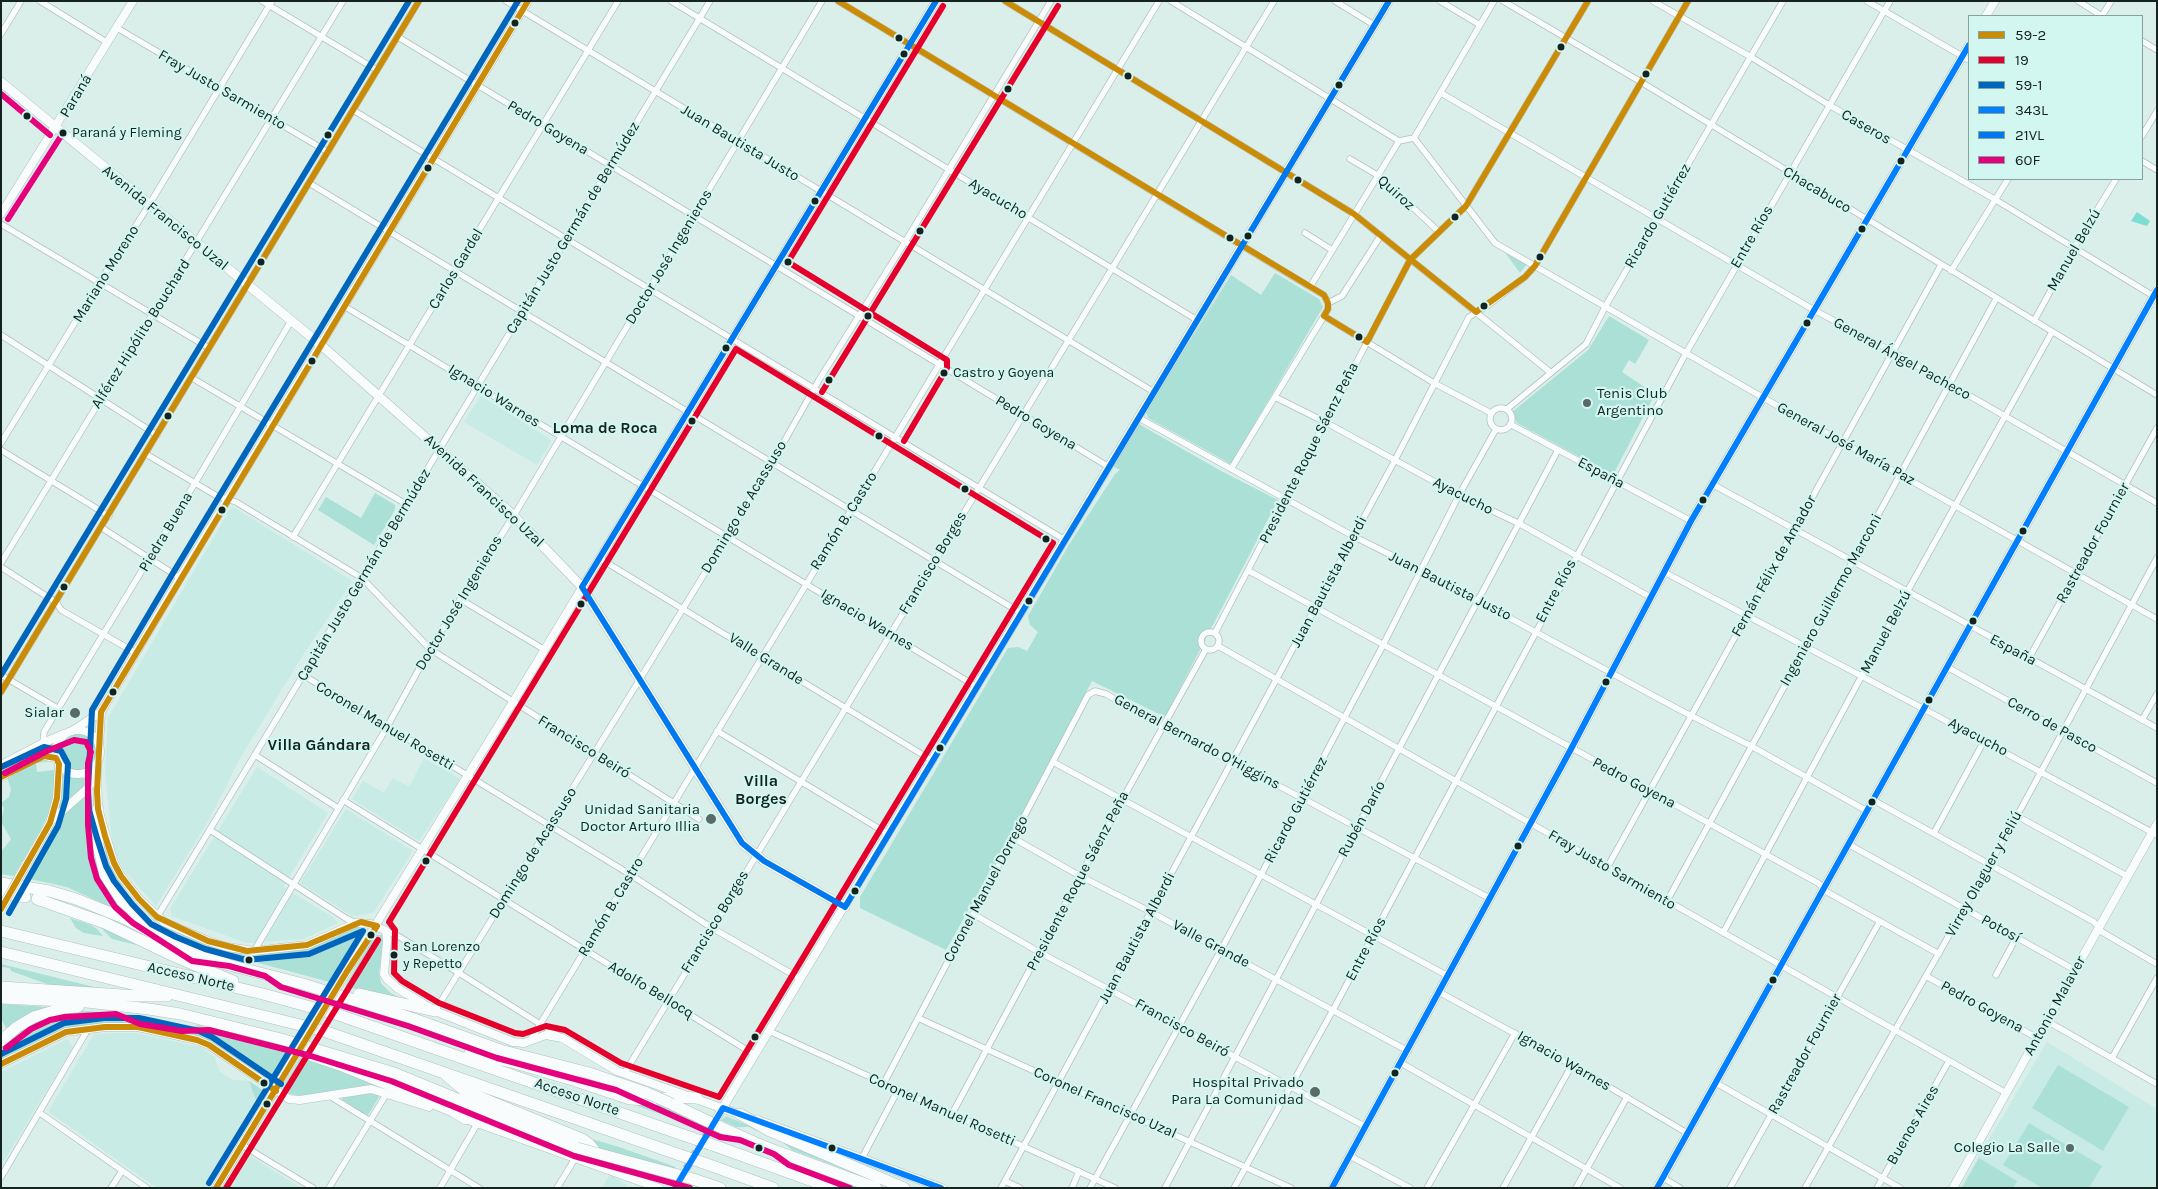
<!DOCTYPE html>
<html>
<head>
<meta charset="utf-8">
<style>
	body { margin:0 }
	#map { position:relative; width:2158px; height:1189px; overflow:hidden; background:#daeeea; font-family:Karla,sans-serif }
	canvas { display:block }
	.frame { position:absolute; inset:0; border:2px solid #152320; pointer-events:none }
	.legend { position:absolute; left:1968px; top:15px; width:175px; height:165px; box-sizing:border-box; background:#d2f6f0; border:1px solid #86a29d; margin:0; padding:6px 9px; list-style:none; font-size:15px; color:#152320 }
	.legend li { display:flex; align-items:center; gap:10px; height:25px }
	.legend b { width:25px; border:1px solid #86a29d }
</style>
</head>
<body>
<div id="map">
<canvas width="2158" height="1189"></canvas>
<div class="frame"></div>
<ul class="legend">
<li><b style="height:6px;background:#ca8c06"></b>59-2</li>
<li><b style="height:6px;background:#e4002b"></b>19</li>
<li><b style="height:6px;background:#0065bd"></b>59-1</li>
<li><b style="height:6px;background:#007fff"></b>343L</li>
<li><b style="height:6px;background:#0079ef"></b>21VL</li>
<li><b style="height:6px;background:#e5007d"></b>60F</li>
</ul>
</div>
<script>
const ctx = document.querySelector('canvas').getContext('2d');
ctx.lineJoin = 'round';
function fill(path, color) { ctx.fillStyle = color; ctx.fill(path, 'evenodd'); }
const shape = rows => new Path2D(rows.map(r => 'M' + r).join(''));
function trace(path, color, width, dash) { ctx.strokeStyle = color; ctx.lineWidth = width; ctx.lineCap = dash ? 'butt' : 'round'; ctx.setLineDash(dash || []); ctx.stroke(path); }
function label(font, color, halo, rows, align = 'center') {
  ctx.font = font + ' Karla,sans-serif'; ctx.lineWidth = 4.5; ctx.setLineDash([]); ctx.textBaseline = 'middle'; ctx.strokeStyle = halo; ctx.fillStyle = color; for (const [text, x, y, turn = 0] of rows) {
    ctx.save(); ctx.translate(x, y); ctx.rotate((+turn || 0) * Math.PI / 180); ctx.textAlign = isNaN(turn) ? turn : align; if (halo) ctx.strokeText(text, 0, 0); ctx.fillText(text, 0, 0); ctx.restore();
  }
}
const built = shape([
	[481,396,550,439,551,442,537,465,464,422],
	[235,508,351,580,351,583,301,658,239,760,210,818,156,906,124,870,113,849,105,773,108,718,230,509],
	[424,758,460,779,419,841,352,799,363,781,384,793,393,778,409,787],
	[257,767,328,813,283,887,334,918,338,923,303,939,247,943,172,916,170,909],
	[346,809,413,851,373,913,352,916,300,883],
	[114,1033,136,1033,201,1047,216,1058,215,1060,220,1072,233,1080,249,1081,258,1106,209,1188,157,1188,50,1113,49,1110,94,1034],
	[67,1039,73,1047,1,1166,1,1072],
	[2047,1042,2157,1109,2157,1188,1960,1188],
	[247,1154,301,1188,230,1188,225,1184,243,1155],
	[610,1174,628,1186,627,1188,602,1188]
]);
const green = shape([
	[1504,251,1527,264,1520,273],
	[1275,273,1319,299,1323,307,1231,464,1148,418,1146,411,1231,275,1261,295],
	[1609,316,1649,340,1635,364,1629,360,1622,372,1655,394,1613,475,1517,423,1512,412,1588,350],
	[1137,423,1221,471,1278,500,1165,717,1092,681,1010,836,946,950,860,908,860,897,1008,648,1018,647,1027,651,1038,632,1030,625,1028,616,1070,543,1115,474,1120,470,1113,466],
	[375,493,395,505,395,510,374,545,318,510,326,497,361,518],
	'56 752a22 22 0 1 1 44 0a22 22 0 1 1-44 0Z',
	[53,741,51,752,41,751,1,772,1,768],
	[42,757,48,758,52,761,36,763,37,772,54,770,55,787,50,810,41,829,14,876,1,874,1,852,11,839,1,822,4,808,1,803,9,797,11,790,7,776],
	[93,773,87,784,56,811,61,774,71,778,83,778],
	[91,788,96,852,130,916,67,887,25,878,57,821],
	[104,843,109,863,133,903,157,923,212,947,249,956,307,949,356,927,359,926,366,932,333,983,207,949,160,929,132,908,107,871,103,844],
	[70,918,91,925,97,929,103,936,84,933,76,928],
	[98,925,140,944,141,946,112,939],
	[375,935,384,935,379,973,381,983,391,993,411,1004,345,986],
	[1,964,102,989,59,986,47,984,11,971,10,968,1,967],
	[1,1004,48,1007,9,1028,6,1028,1,1018],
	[82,1011,131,1014,142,1020,187,1028,198,1025,290,1053,288,1056,290,1058,275,1082,268,1083,208,1042,108,1024,65,1028,1,1059,1,1048,22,1028,47,1016],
	[301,1057,343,1069,377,1086,368,1085,299,1096,283,1092,283,1087],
	[2058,1065,2129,1107,2103,1151,2032,1108],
	[358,1068,427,1092,529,1138,420,1094],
	[249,1081,265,1092,258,1106],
	[593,1090,656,1103,743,1143,808,1167],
	[375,1093,379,1097,368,1115,364,1114,342,1099,344,1096],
	[726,1116,787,1142,895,1188,792,1150,781,1141,749,1127,736,1127,721,1120],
	[2029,1123,2102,1166,2089,1188,2042,1188,2003,1165],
	[588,1138,616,1146,676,1167,673,1169,602,1152],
	[1979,1158,2017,1181,2013,1188,1962,1188]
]);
const water = shape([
	[2137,212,2150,221,2147,226,2131,221]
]);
const tertiaryTunnel = shape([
	[680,1179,715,1120]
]);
const minor = shape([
	[40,1,108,43],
	[262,1,377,70],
	[506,1,1154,392],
	[671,1,1197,320],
	[838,1,1310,287,1324,295,1328,303],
	[1005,1,1354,214,1550,372],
	[1171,1,1399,141],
	[1335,1,1374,25],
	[1440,1,1480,25],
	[1503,1,1641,82,2157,395],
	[1653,1,1751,57,1829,105,1996,200,2155,297],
	[1867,1,1969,60],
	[2078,1,2102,16],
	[2102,16,2111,1],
	[117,28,328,152],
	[1,34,21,1],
	[398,37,1109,467],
	[2142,41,2157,50],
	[1441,93,1814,310,1893,352,2157,503],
	[353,110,1065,540],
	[2142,136,2157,111],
	[1414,138,1495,243,1762,397,2157,619],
	[1350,159,1379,176,1439,232],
	[2142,161,2157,170],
	[309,183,1021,613],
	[1,224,209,348],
	[1305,233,1332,250],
	[1951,271,2008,179],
	[1310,287,1399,141,1414,138,1494,1],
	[1328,303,1342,296,1381,235],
	[344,306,977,687],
	[1324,316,1434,383,1491,413],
	[2034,321,2074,248,2116,179],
	[1,335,157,435],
	[192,378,406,504],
	[1275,397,1325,422,1459,495,1520,524,1650,597],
	'1490 419a11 11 0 1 1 22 0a11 11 0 1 1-22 0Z',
	[1507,409,1586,344,1605,307,1783,1],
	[1139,418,1353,536,1421,570,1678,709,1751,746,1867,811],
	[1510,424,1691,521],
	[1,443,99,283,149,205,272,1],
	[1,450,109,516],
	[146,454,217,496,236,502,362,578,430,649,699,819],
	[1231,469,1324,316,1328,309,1328,303],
	[1712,484,2157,728],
	[102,528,180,578],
	[293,537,618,1],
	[599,558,933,761],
	[1,563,343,1],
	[1,567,57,603,61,610,136,653],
	[1249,571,1818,883,1827,892,1939,954],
	[1664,572,1924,709,2157,835],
	[460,599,545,650],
	'1201 641a9 9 0 1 1 18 0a9 9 0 1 1-18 0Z',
	[1215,633,1410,260,1466,206,1588,1],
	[1218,646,2006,1093],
	[2029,658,2157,428],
	[1947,667,2157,783],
	[1,675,59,709],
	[303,675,631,875,712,928,801,979],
	[1,692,419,1],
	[2142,720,2157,694],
	[717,731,888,834],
	[43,743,44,732,195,483,291,321],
	[255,755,338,808],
	[1053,762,1448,976],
	[343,800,755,1055],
	[1873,800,2094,922,2102,932,2157,964],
	[2017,816,2127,876],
	[210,830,347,919,356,923],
	[1934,833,1984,741],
	[1013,838,1080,876,1151,912,1408,1051],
	[1848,844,2075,970],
	[1608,866,1941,265],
	[1667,901,1996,299],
	[973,914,1039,952,1366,1127],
	[157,917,710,1],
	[386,931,398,936,459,973,559,1036],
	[1723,933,1907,592,2052,332],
	[254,951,387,727,430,649,519,507,822,1],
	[1996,975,2016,938],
	[1926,976,2037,1038],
	[1439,992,1572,1065,1687,1133],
	[435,1011,640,679,772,463,819,380,905,242,1051,1],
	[918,1018,1291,1188],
	[2047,1021,2157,1084],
	[769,1031,1115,1188],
	[530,1041,1159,1],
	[2112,1058,2157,978],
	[1401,1063,1620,1188],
	[624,1074,1274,1],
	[884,1083,1088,695,1095,691,1106,694,1162,726,1302,798,1489,898],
	[1716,1083,1900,1188],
	[328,1095,479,1188],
	[40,1113,147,1188],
	[952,1114,1080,876,1206,649],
	[242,1145,313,1188],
	[1350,1156,1410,1188],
	[862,1158,898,1090],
	[1,1177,88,1029],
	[1662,1177,1680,1188],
	[1005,1181,1020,1188],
	[111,1188,122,1171],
	[329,1188,387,1093],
	[440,1188,477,1124],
	[557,1188,576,1157],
	[1001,1188,1395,460,1469,317,1487,306,1525,277,1535,266,1688,1],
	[1072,1188,1079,1171],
	[1090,1188,1221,950,1381,649,1459,495,1496,429],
	[1165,1188,1558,450],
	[1234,1188,1333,1010,1686,353,1890,1],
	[1427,1188,1515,1033],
	[1503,1188,1572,1065],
	[1576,1188,1627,1097],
	[1730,1188,1880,921],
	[1805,1188,2017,816,2157,558],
	[1877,1188,1949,1061]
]);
const tertiary = shape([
	[1986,16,1995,1],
	[1,214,133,1],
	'56 752a22 22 0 1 1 44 0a22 22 0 1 1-44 0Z',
	[72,731,101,712,180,578,528,1],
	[99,745,101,712],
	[97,763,98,809,114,863,121,876,139,899,164,922,208,941,227,947,254,951,307,945,356,923,371,924,386,931,387,941,384,974,387,979,397,988,435,1011,513,1042,524,1043,546,1035,562,1038,617,1071,744,1116],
	[1,765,43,743,64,734],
	[1,777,37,757,45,756,56,758],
	[51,821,88,788,96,774],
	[19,877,50,823,57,798,59,764],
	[346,973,516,697,936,1],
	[1,1064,66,1032,105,1027,138,1027,197,1040,209,1045,289,1099,300,1100,371,1089,429,1107],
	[463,1118,659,1188],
	[716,1119,1389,1],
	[758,1120,942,1188],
	[216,1188,294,1058],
	[675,1188,678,1182],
	[1332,1188,1571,749,1691,521,1969,45],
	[1657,1188,2157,290],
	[1953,1188,2157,824]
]);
const secondary = shape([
	[1,82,321,345,513,515,582,587,742,843,764,861,845,907]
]);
const motorway = shape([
	[98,809,98,845,105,875,122,901,151,926],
	[1,883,49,891,76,899,126,919,176,946,229,965,303,984,411,1018,500,1050,589,1073,647,1093],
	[1,893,25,897],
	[37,899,105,923,176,957,233,981],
	[1,931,263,994,336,1014,689,1137],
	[1,952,321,1030,680,1155],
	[1,987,138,996,167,996],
	[359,994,435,1011],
	[1,998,87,1002,149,1009,180,1014,281,1039,394,1073,577,1148],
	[1,1041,17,1027,34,1017,64,1008,78,1007],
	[470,1053,512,1062,576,1081,630,1099,649,1100,676,1097,697,1098],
	[313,1056,340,1065,453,1111,466,1119],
	[446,1075,465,1091,582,1139,589,1144,608,1168],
	[672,1104,703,1119],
	[740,1114,770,1131,904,1188],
	[718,1126,765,1147,876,1188],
	[710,1144,832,1188],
	[701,1162,773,1188],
	[693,1179,720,1188]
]);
const tertiaryBridge = shape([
	[1,909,19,877],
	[294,1058,346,973]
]);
const motorwayBridge = shape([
	[647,1093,672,1104],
	[703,1119,718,1126],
	[689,1137,710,1144],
	[577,1148,693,1179],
	[680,1155,701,1162]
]);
const bus1 = shape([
	[838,1,1324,295,1328,303,1328,309,1324,316,1367,342,1410,260,1466,206,1588,1],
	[1005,1,1354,214,1476,312,1525,277,1535,266,1688,1],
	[1,692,419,1],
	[1,777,44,756,56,758,59,764,57,798,50,823,1,909],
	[1,1064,66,1032,105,1027,138,1027,197,1040,209,1045,276,1091],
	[216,1188,346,973,377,926,361,922,307,945,247,951,208,941,157,917,139,899,121,876,114,863,105,836,98,809,97,791,101,712,528,1]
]);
const bus2 = shape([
	[736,349,1053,543,719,1097,621,1063,565,1030,546,1026,523,1034,515,1033,439,1003,402,981,394,973,395,930,389,922,736,349],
	[822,392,1058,6],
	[904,441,947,368,947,360,788,262,943,6],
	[226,1188,378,940]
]);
const bus3 = shape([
	[1,675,409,1],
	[1,767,44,747,61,751,68,764,66,799,58,826,9,913],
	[1,1054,64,1023,104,1018,139,1018,199,1031,212,1037,281,1084],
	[209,1183,363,931,309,954,246,960,205,949,176,937,151,924,132,904,114,881,106,866,97,838,89,810,88,791,92,710,173,573,518,1]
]);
const bus4 = shape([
	[675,1188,723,1108,941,1188],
	[1332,1188,1571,749,1691,521,1969,45],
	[1657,1188,2157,290]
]);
const bus5 = shape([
	[845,907,764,861,742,843,582,587,936,1],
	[845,907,1389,1]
]);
const bus6 = shape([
	[1,94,50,135],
	[8,219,63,133],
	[5,773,47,751,74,740,86,742,91,752,88,763,88,825,91,858,97,879,115,907,133,923,192,961,229,966,265,976,281,987,408,1026,497,1058,616,1090,720,1137,740,1140,774,1154,789,1165,850,1188],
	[6,1048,31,1029,50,1020,65,1017,116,1014,140,1024,182,1031,209,1030,311,1056,391,1081,574,1156,690,1188]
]);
const markers = [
	[515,23,4.5,"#152320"],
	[899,38,4.5,"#152320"],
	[1561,47,4.5,"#152320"],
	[904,54,4.5,"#152320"],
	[1646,74,4.5,"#152320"],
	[1128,76,4.5,"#152320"],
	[1339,85,4.5,"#152320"],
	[1008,89,4.5,"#152320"],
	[27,116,4.5,"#152320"],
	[63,133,4.5,"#152320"],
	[328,135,4.5,"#152320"],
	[1901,161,4.5,"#152320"],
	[428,168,4.5,"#152320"],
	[1298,180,4.5,"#152320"],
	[815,201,4.5,"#152320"],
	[1455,217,4.5,"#152320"],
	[1862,229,4.5,"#152320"],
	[920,231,4.5,"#152320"],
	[1248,236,4.5,"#152320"],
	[1230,238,4.5,"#152320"],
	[1540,257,4.5,"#152320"],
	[261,262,4.5,"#152320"],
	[788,262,4.5,"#152320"],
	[1484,306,4.5,"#152320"],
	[868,316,4.5,"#152320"],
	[1807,323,4.5,"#152320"],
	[1359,337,4.5,"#152320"],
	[726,348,4.5,"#152320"],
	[312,361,4.5,"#152320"],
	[944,373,4.5,"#152320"],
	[829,380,4.5,"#152320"],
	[1587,403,5,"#5a6a67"],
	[168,416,4.5,"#152320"],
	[692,421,4.5,"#152320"],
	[879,436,4.5,"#152320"],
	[965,489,4.5,"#152320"],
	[1703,500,4.5,"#152320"],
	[222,510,4.5,"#152320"],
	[2023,531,4.5,"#152320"],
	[1046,539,4.5,"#152320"],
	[64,587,4.5,"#152320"],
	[1029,601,4.5,"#152320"],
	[581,604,4.5,"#152320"],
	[1973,621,4.5,"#152320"],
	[1606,682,4.5,"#152320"],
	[113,692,4.5,"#152320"],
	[1929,700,4.5,"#152320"],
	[75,713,6,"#5a6a67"],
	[940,748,4.5,"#152320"],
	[1872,802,4.5,"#152320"],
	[711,819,6,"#5a6a67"],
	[1518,846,4.5,"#152320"],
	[426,861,4.5,"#152320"],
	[855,891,4.5,"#152320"],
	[371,935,4.5,"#152320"],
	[394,955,4.5,"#152320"],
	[249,960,4.5,"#152320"],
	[1773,980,4.5,"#152320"],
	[755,1037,4.5,"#152320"],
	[1395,1073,4.5,"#152320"],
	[264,1083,4.5,"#152320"],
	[1315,1092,6,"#5a6a67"],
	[267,1104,4.5,"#152320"],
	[759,1148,4.5,"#152320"],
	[832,1148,4.5,"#152320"],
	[2070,1148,5,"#5a6a67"]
];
const busNames = [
	["Paraná y Fleming",72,133],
	["Castro y Goyena",953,373],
	["San Lorenzo",403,947],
	["y Repetto",403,964]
];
const streetNames = [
	["Fray Justo Sarmiento",222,90,30],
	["Paraná",76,96,-59],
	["Caseros",1866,127,30],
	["Pedro Goyena",548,128,31],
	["Juan Bautista Justo",740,143,31],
	["Chacabuco",1817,190,31],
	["Quiroz",1396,193,42],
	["Ayacucho",998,199,31],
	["Ricardo Gutiérrez",1658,216,-60],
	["Avenida Francisco Uzal",165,218,39],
	["Capitán Justo Germán de Bermúdez",573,228,-59],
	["Entre Ríos",1752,237,-60],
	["Manuel Belzú",2074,250,-60],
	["Doctor José Ingenieros",669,257,-59],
	["Carlos Gardel",456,269,-59],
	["Mariano Moreno",106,274,-58],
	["Alférez Hipólito Bouchard",141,334,-58],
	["General Ángel Pacheco",1902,359,29],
	["Ignacio Warnes",494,396,32],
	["Pedro Goyena",1036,423,31],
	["General José María Paz",1846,444,29],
	["Presidente Roque Sáenz Peña",1309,453,-63],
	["España",1601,473,28],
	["Avenida Francisco Uzal",484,491,43],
	["Ayacucho",1463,496,27],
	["Domingo de Acassuso",744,507,-59],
	["Ramón B. Castro",844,521,-58],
	["Piedra Buena",166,532,-59],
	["Rastreador Fournier",2093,543,-61],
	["Francisco Borges",933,563,-59],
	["Fernán Félix de Amador",1774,566,-61],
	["Capitán Justo Germán de Bermúdez",364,575,-59],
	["Juan Bautista Alberdi",1329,582,-62],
	["Juan Bautista Justo",1450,586,27],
	["Entre Ríos",1556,591,-62],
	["Ingeniero Guillermo Marconi",1831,600,-61],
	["Doctor José Ingenieros",459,603,-59],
	["Ignacio Warnes",867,620,31],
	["Manuel Belzú",1886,632,-62],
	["España",2013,650,28],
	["Valle Grande",766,659,32],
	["Cerro de Pasco",2052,725,29],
	["Coronel Manuel Rosetti",385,726,31],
	["Ayacucho",1978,737,28],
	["General Bernardo O'Higgins",1197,742,28],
	["Francisco Beiró",584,747,32],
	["Pedro Goyena",1634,783,28],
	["Ricardo Gutiérrez",1296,810,-62],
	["Rubén Darío",1362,819,-62],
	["Domingo de Acassuso",533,853,-58],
	["Fray Justo Sarmiento",1612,870,30],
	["Virrey Olaguer y Feliú",1984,874,-61],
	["Presidente Roque Sáenz Peña",1078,881,-62],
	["Coronel Manuel Dorrego",986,889,-62],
	["Ramón B. Castro",611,907,-59],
	["Francisco Borges",715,922,-59],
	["Potosí",2001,929,29],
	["Juan Bautista Alberdi",1137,938,-62],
	["Valle Grande",1211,944,28],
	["Entre Ríos",1366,949,-62],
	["Acceso Norte",191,977,13],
	["Adolfo Bellocq",651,990,31],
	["Antonio Malaver",2055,1006,-61],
	["Pedro Goyena",1982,1007,29],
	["Francisco Beiró",1182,1028,29],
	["Rastreador Fournier",1805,1054,-61],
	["Ignacio Warnes",1564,1061,30],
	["Acceso Norte",577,1097,19],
	["Coronel Francisco Uzal",1105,1103,24],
	["Coronel Manuel Rosetti",942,1110,24],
	["Buenos Aires",1913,1125,-60]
];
const poiNames = [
	["Tenis Club",1597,394,"left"],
	["Argentino",1597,411,"left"],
	["Sialar",64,713],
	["Unidad Sanitaria",700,810],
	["Doctor Arturo Illia",700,827],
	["Hospital Privado",1304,1083],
	["Para La Comunidad",1304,1100],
	["Colegio La Salle",2060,1148]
];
const neighbourhoodNames = [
	["Loma de Roca",605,428],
	["Villa Gándara",319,745],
	["Villa",761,781],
	["Borges",761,799]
];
fill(built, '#c9ebe5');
fill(green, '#abe0d7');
fill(water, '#7adfd2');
trace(tertiaryTunnel, '#b3c5c2', 8, [8, 4]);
trace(minor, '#b2c1bf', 7);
trace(tertiary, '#b2c1bf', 9);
trace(secondary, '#b2c1bf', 10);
trace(motorway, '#b2c1bf', 12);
trace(minor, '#f9fcfc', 5.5);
trace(tertiary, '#f9fcfc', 8);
trace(secondary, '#f9fcfc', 9);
trace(motorway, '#f9fcfc', 11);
trace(tertiaryBridge, '#b2c1bf', 9, []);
trace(motorwayBridge, '#b2c1bf', 12, []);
trace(tertiaryBridge, '#f9fcfc', 8);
trace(motorwayBridge, '#f9fcfc', 11);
trace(bus1, '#ca8c06', 6);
trace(bus2, '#e4002b', 6);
trace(bus3, '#0065bd', 6);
trace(bus4, '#007fff', 6);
trace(bus5, '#0079ef', 6);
trace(bus6, '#e5007d', 6);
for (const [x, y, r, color] of markers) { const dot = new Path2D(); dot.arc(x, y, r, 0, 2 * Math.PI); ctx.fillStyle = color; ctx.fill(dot); trace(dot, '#d2f6f0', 2); }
label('14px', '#152320', '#d2f6f0', busNames, 'left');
label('15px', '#152320', '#d2f6f0', streetNames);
label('15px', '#152320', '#d2f6f0', poiNames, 'right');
label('bold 16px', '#152320', '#d2f6f0', neighbourhoodNames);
</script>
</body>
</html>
